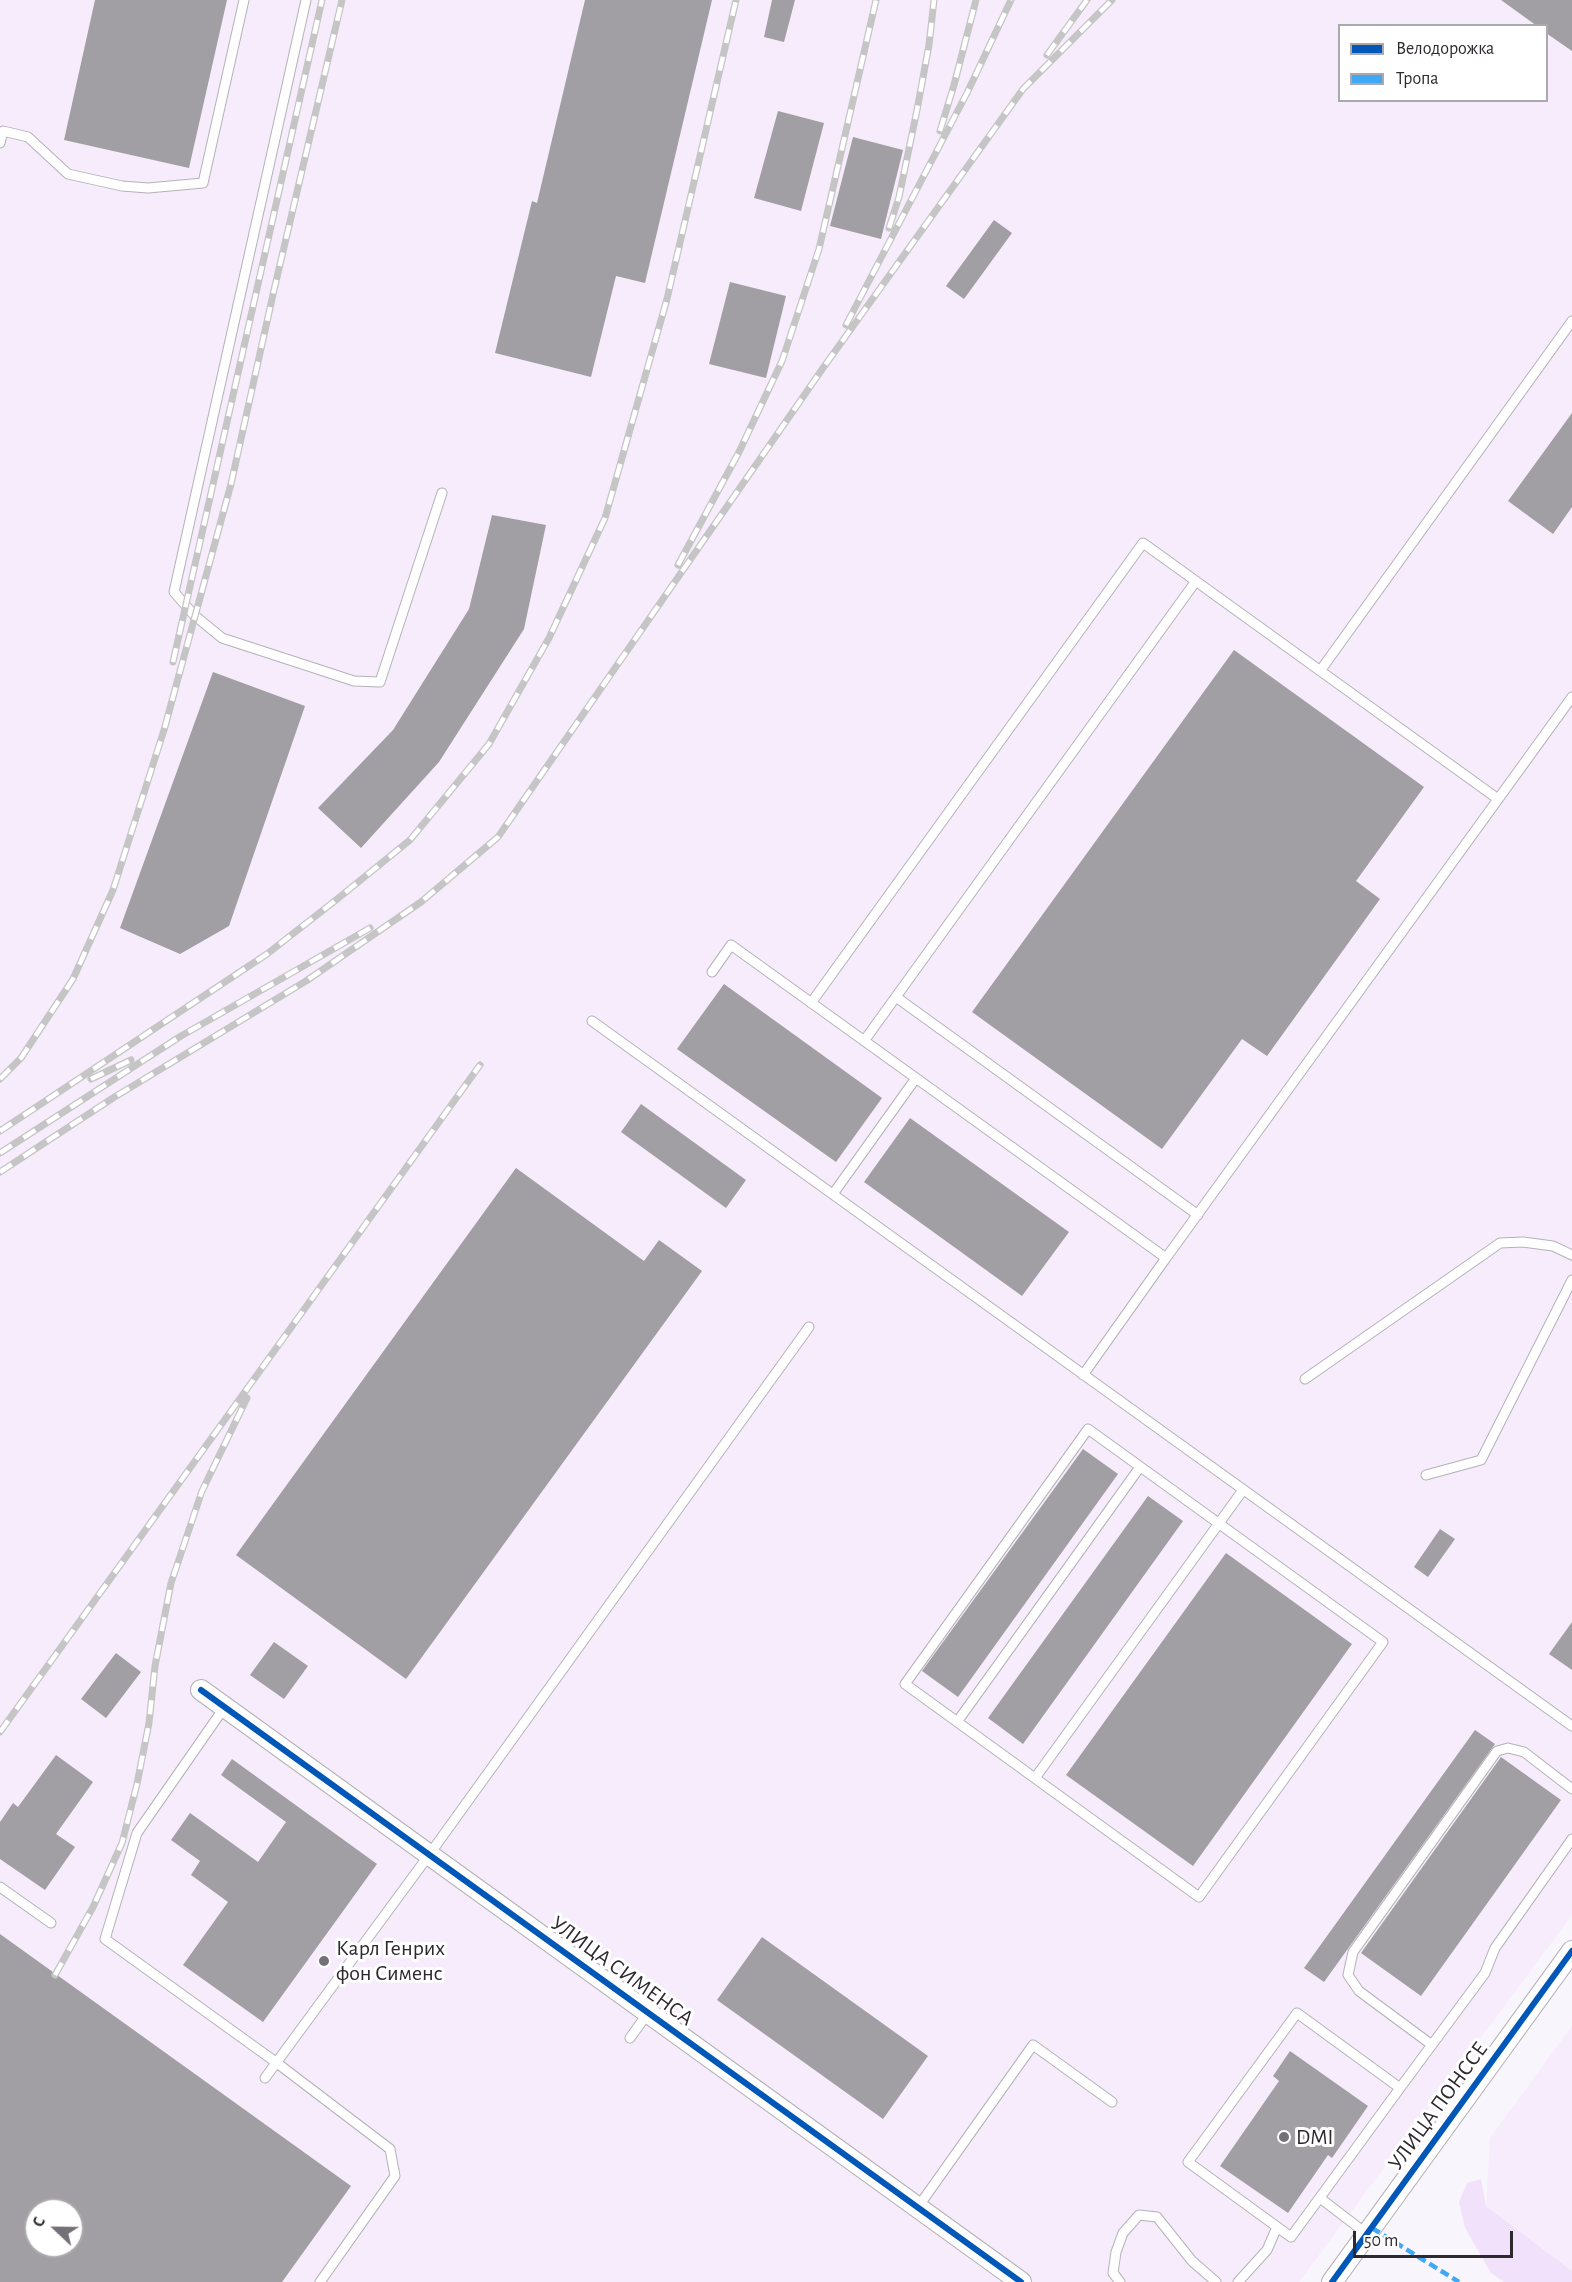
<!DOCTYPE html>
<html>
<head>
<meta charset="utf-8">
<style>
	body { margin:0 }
	#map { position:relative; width:1572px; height:2282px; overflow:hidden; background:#f9f5fc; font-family:"Alegreya Sans",sans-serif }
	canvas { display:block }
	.legend { position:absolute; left:1338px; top:24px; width:210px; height:78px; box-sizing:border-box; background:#fff; border:2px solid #aba9ac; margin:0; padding:8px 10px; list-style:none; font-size:18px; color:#2d292f }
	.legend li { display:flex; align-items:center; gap:12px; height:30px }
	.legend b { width:30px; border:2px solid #aba9ac }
	.north { position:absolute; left:24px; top:2198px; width:60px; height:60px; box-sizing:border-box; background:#fff; border:2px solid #aba9ac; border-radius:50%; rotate:292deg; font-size:16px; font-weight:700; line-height:24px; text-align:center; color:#2d292f }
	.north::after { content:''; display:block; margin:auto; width:21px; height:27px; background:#747077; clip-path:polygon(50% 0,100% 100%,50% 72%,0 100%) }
	.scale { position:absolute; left:1353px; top:2231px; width:160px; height:27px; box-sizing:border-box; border:3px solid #2d292f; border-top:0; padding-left:8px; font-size:18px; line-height:21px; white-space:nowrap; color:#2d292f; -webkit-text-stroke:4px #fff; paint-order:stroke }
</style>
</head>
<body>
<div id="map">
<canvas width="1572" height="2282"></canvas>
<ul class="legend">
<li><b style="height:8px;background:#0057b8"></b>Велодорожка</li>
<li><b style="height:8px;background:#3fa9f5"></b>Тропа</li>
</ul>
<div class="north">С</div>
<div class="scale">50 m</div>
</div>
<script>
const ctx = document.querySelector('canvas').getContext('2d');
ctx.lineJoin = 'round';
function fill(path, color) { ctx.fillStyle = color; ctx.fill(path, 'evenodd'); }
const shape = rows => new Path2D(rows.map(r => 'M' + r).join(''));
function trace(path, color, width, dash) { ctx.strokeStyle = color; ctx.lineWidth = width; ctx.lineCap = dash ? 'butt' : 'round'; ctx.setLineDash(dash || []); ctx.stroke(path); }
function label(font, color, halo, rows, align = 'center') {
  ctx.font = font + ' "Alegreya Sans",sans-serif'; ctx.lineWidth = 6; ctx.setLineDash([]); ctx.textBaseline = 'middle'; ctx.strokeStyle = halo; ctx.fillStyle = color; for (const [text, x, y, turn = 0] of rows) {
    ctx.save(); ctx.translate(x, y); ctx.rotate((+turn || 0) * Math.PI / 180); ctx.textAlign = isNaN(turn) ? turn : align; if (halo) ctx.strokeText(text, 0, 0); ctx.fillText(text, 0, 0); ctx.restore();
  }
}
const built = shape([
	[0,0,1572,0,1572,1915,1299,2282,0,2282],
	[1340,26,1546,26,1546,100,1340,100],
	[36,2210,72,2210,72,2246,36,2246],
	[1572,2026,1572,2271,1486,2206,1490,2138]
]);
const green = shape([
	[1481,2179,1486,2206,1572,2271,1572,2282,1504,2282,1491,2273,1465,2228,1459,2202,1467,2183]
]);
const building = shape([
	[95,0,227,0,189,168,64,140],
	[585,0,712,0,645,283,616,276,591,377,495,353,532,201,537,203],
	[772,0,795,0,784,42,764,37],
	[1501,0,1572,0,1572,51,1546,33,1546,26,1537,26],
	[778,111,824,123,801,211,754,198],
	[853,137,903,150,881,239,830,226],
	[994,220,1012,233,964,299,946,286],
	[730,282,786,296,766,378,709,364],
	[1572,413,1572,507,1553,534,1508,501],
	[492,515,546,525,524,629,439,762,361,848,318,808,393,730,469,609],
	[1234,650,1424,787,1356,881,1380,899,1267,1056,1242,1039,1162,1149,972,1012],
	[213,672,305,706,229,926,180,954,120,928],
	[724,984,882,1098,836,1162,677,1049],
	[641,1104,746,1180,726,1208,621,1132],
	[910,1118,1069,1232,1022,1296,864,1182],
	[516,1168,644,1261,659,1240,702,1271,406,1679,236,1555],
	[1083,1449,1118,1474,958,1697,922,1671],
	[1148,1496,1183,1521,1023,1744,988,1718],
	[1440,1529,1455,1539,1428,1577,1414,1567],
	[1226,1553,1352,1644,1193,1866,1066,1775],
	[1572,1622,1572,1670,1549,1654],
	[274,1642,308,1666,284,1699,250,1675],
	[116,1653,141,1672,106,1718,81,1699],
	[1475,1730,1495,1744,1324,1982,1304,1968],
	[56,1755,93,1782,56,1834,75,1847,45,1890,0,1859,0,1822,13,1803,18,1807],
	[1501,1757,1561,1800,1421,1996,1361,1953],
	[232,1759,377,1864,263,2022,183,1965,228,1902,191,1875,200,1861,171,1840,190,1813,258,1862,286,1822,221,1775],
	[0,1934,351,2186,282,2282,0,2282],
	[36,2210,72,2210,72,2246,36,2246],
	[762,1937,928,2056,883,2119,717,2000],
	[1290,2051,1368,2106,1332,2158,1328,2155,1288,2213,1220,2166,1279,2081,1273,2076]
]);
const service = shape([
	[306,0,174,592,194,615,222,638,354,681,380,682,442,493],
	[0,143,3,131,28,137,68,174,122,186,148,188,203,183,244,0],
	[1320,671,1572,321],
	[712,972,731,945,1166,1258,1083,1375],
	[896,997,1198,1215],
	[811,1003,1143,543,1498,799],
	[592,1021,1572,1726],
	[864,1041,1196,581],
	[833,1194,916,1078],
	[1166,1258,1572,697],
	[1305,1379,1500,1243,1523,1242,1553,1246,1572,1255],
	[1088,1429,1383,1642,1199,1897,905,1684,1088,1429],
	[1426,1475,1481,1460,1572,1280],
	[224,1708,137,1833,105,1939,277,2063,390,2149,395,2176,320,2282],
	[957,1722,1140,1467],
	[1035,1778,1243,1490],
	[0,1887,51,1923],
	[1297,2013,1400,2088,1291,2237,1188,2162,1297,2013],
	[630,2038,648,2013],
	[1432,2045,1359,1991,1348,1975,1353,1952,1497,1751,1508,1748,1524,1752,1572,1789],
	[265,2078,429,1855,809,1327],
	[1400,2088,1485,1973,1495,1948,1572,1839],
	[1320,2198,1367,2234],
	[918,2207,1033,2045,1112,2102],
	[1120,2282,1113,2273,1116,2252,1123,2233,1139,2215,1157,2217,1192,2261,1216,2282],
	[1238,2282,1267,2250,1277,2227]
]);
const minor = shape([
	[201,1690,1021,2282],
	[1332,2282,1572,1951]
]);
const rail = shape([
	[1047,55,1087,0],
	[940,131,954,85,976,0],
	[889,228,899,197,917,110,929,45,934,0],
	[846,325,967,93,1011,0],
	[678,565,739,452,782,361,819,249,876,0],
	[173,662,322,0],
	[0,1079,21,1058,73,979,113,890,164,730,231,484,274,290,342,0],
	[91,1079,131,1060],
	[0,1131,267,954,336,900,410,840,489,744,549,638,605,518,667,299,736,0],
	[0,1153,181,1036,370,928],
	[0,1172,113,1098,306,981,421,902,498,837,823,368,1023,89,1112,0],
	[0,1732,480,1065],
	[55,1975,93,1907,122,1843,137,1784,149,1723,155,1666,171,1583,202,1491,247,1398]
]);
const quiet = shape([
	[1372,2228,1459,2282]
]);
const cycleway = shape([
	[201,1690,1021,2282],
	[1332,2282,1572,1951]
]);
const markers = [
	[324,1961,6,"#747077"],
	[1284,2137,6,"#747077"]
];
const poiNames = [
	["Карл Генрих",336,1948],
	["фон Сименс",336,1973],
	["DMI",1296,2137]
];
const streetNames = [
	["УЛИЦА СИМЕНСА",622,1971,36],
	["УЛИЦА ПОНССЕ",1438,2106,-54]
];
fill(built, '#f6ecfb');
fill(green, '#f2e1fb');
fill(building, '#a29fa4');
trace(service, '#b5b2b7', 11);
trace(minor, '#b5b2b7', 22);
trace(service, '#fefeff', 9);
trace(minor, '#fefeff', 20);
trace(rail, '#c6c5c6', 7);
trace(rail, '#fff', 4.5, [14]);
trace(quiet, '#3fa9f5', 4.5, [9, 4.5]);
trace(cycleway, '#0057b8', 6);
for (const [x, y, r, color] of markers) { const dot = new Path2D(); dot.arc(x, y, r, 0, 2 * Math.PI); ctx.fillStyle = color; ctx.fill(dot); trace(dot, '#fff', 2); }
label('22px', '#2d292f', '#fff', poiNames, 'left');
label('22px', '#2d292f', '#fff', streetNames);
</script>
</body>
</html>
